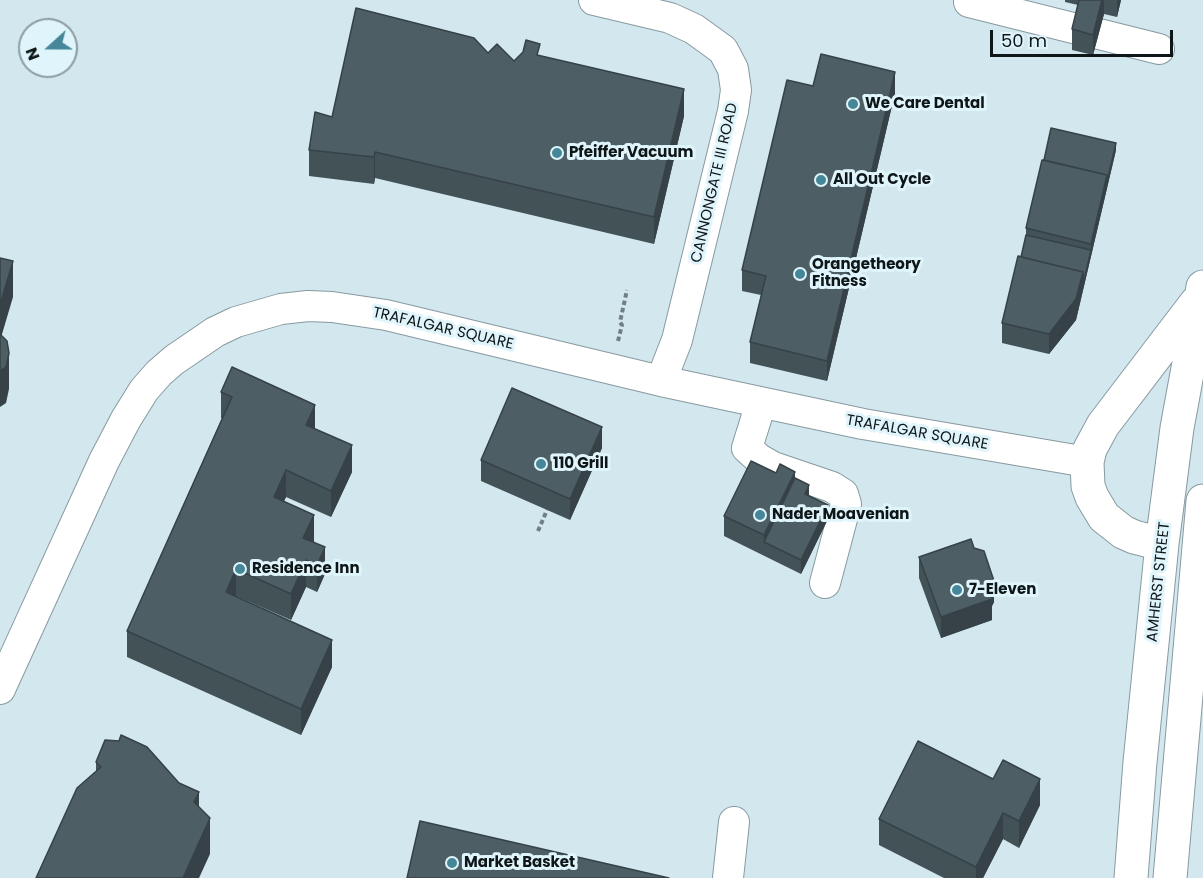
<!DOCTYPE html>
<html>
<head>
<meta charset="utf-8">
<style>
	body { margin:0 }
	#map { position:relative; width:1203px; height:878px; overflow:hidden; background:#d2e7ee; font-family:Poppins,sans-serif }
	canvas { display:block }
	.north { position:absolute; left:18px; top:18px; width:60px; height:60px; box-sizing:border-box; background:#dff5fb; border:2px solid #8c9ca0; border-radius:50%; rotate:249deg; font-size:16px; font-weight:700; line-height:24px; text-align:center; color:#0f1618 }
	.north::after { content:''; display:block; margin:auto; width:21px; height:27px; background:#458799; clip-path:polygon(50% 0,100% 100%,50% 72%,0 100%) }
	.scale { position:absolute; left:990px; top:30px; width:183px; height:27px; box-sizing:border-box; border:3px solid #0f1618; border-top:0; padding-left:8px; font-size:18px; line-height:21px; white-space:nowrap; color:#0f1618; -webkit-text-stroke:4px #dff5fb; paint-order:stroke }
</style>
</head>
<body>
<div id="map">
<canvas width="1203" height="878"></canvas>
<div class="north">N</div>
<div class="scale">50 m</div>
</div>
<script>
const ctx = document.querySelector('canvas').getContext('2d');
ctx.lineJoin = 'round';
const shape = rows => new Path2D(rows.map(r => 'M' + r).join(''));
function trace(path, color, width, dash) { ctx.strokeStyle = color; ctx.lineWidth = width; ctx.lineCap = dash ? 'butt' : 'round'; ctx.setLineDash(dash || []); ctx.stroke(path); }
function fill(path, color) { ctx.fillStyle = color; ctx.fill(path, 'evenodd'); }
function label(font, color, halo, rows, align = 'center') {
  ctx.font = font + ' Poppins,sans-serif'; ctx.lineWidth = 6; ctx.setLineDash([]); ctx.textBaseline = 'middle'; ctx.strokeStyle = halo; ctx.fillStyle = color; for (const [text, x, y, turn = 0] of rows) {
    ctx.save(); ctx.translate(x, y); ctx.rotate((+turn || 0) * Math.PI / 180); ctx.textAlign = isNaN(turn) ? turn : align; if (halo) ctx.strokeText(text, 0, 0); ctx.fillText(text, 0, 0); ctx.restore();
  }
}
const path = shape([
	[618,341,622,325,620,322,627,290],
	[538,531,547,510]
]);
const minor = shape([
	[594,0,670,18,694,29,723,50,733,69,736,90,733,111,677,340,661,381],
	[969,2,1077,29],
	[1099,34,1159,49],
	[761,403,747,448,759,459,773,467,832,487,843,494,846,504,825,583],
	[0,689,104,461,126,419,144,390,159,373,174,360,215,332,236,322,281,309,308,306,332,307,386,315,661,381,863,424,1087,462],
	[728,878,734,822]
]);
const highway = shape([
	[1162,544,1134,537,1123,532,1104,517,1092,497,1088,486,1087,462,1090,449,1103,425,1196,303],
	[1131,878,1140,762,1162,544,1177,428,1203,287],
	[1170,878,1203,501]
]);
const wall = shape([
	[1065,0,1121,0,1117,17,1104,14,1093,55,1072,50,1072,29,1078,5,1065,2],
	[540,56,684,116,654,244,375,178,374,184,309,176,309,150,332,117,514,61],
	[813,86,895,93,827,381,750,363,750,342,761,295,742,291,742,270],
	[1116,150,1076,320,1049,354,1002,343,1002,323,1021,257,1026,235,1026,228],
	[221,392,315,429,352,472,331,517,286,497,284,501,314,541,325,574,317,592,306,587,291,620,236,596,236,597,332,667,301,735,127,657,127,631,222,418,221,418],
	[602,448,570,520,481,481,481,460],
	[776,473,795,478,828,519,801,574,724,536,724,516],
	[919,557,994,602,992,606,992,620,941,638,919,578],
	[96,762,199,807,210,854,96,771],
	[1040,805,1019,848,1003,839,983,878,944,878,879,845,879,819]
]);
const shadedWall = shape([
	[1102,0,1104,0,1104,14,1093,55,1093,35],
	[1117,0,1121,0,1117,17],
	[895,72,895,93,827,381,827,361],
	[684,89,684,116,654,244,654,217],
	[1116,143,1116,150,1076,320,1049,354,1049,334,1091,251,1091,244,1107,175],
	[375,152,375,178,374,184,374,157],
	[13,261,13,297,0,341,0,305],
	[9,353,9,389,6,403,0,407,0,371],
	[315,405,315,431,306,425],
	[602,427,602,448,570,520,570,499],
	[352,445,352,472,331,517,331,491],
	[286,470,286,497,274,523,274,497],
	[795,472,795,493,764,542,764,535],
	[809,485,809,499,805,494],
	[828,505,828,519,801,574,801,560],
	[314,515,314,541,303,564,303,538],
	[325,547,325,574,317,592,317,565],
	[306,560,306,587,291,620,291,594],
	[236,569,236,596,226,619,226,592],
	[994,581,994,602,992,606,992,620,941,638,941,617,988,590],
	[332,640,332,667,301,735,301,709],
	[1040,779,1040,805,1019,848,1019,821],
	[199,792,199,828,194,802],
	[1003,813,1003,839,983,878,976,878,976,867],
	[210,818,210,854,199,878,183,878]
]);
const building = shape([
	[1079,0,1102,0,1093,35,1072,29,1079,0],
	[356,8,474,38,488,53,497,44,514,61,523,52,526,40,540,44,537,55,684,89,654,217,375,152,374,157,309,150,315,112,332,117,356,8],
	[821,54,895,72,827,361,750,342,766,276,742,270,787,80,813,86,821,54],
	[1051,128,1116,143,1107,182,1107,175,1044,160,1051,128],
	[1042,160,1107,175,1091,244,1026,228,1042,160],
	[1026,235,1091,250,1083,285,1083,272,1021,257,1026,235],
	[1018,256,1083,272,1076,299,1049,334,1002,323,1018,256],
	[0,258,13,261,0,305,0,258],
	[0,334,7,341,9,353,6,367,0,371,0,334],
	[232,367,315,405,306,425,352,445,331,491,286,470,274,497,314,515,303,538,325,547,317,565,306,560,291,594,236,569,226,592,332,640,301,709,127,631,232,397,221,392,232,367],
	[512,388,602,427,570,499,481,460,512,388],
	[751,461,776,473,780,464,795,472,764,535,724,516,751,461],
	[795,478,809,485,805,494,828,505,801,560,764,542,795,478],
	[971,539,974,548,984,551,994,581,988,590,992,599,941,617,919,557,971,539],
	[121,735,147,747,179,783,199,792,194,802,210,818,183,878,36,878,77,788,101,767,96,762,105,740,119,741,121,735],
	[918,741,993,779,1003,760,1040,779,1019,821,1003,813,976,867,879,819,918,741],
	[420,821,669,878,407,878,420,821]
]);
const markers = [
	[853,104,6,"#458799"],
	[557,153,6,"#458799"],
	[821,180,6,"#458799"],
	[800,274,6,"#458799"],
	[541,464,6,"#458799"],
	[760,515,6,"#458799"],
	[240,569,6,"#458799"],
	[957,590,6,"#458799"],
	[452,863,6,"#458799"]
];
const poiNames = [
	["We Care Dental",865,104],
	["Pfeiffer Vacuum",569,153],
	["All Out Cycle",833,180],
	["Orangetheory",812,265],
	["Fitness",812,282],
	["110 Grill",553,464],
	["Nader Moavenian",772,515],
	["Residence Inn",252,569],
	["7-Eleven",969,590],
	["Market Basket",464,863]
];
const streetNames = [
	["CANNONGATE III ROAD",715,183,-77],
	["TRAFALGAR SQUARE",443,329,13],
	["TRAFALGAR SQUARE",917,433,10],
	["AMHERST STREET",1159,582,-84]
];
trace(minor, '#879aa0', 32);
trace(highway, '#879aa0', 35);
trace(path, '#717f84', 4, [4.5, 3]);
trace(minor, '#fff', 30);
trace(highway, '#fff', 33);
fill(wall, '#425257');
fill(shadedWall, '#364247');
fill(building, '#4d5f65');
trace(building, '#364247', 1.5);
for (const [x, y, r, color] of markers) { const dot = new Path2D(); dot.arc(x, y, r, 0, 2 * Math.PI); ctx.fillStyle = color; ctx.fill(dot); trace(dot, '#dff5fb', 2); }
label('bold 15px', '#0f1618', '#dff5fb', poiNames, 'left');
label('15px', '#0f1618', '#dff5fb', streetNames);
</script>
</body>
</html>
